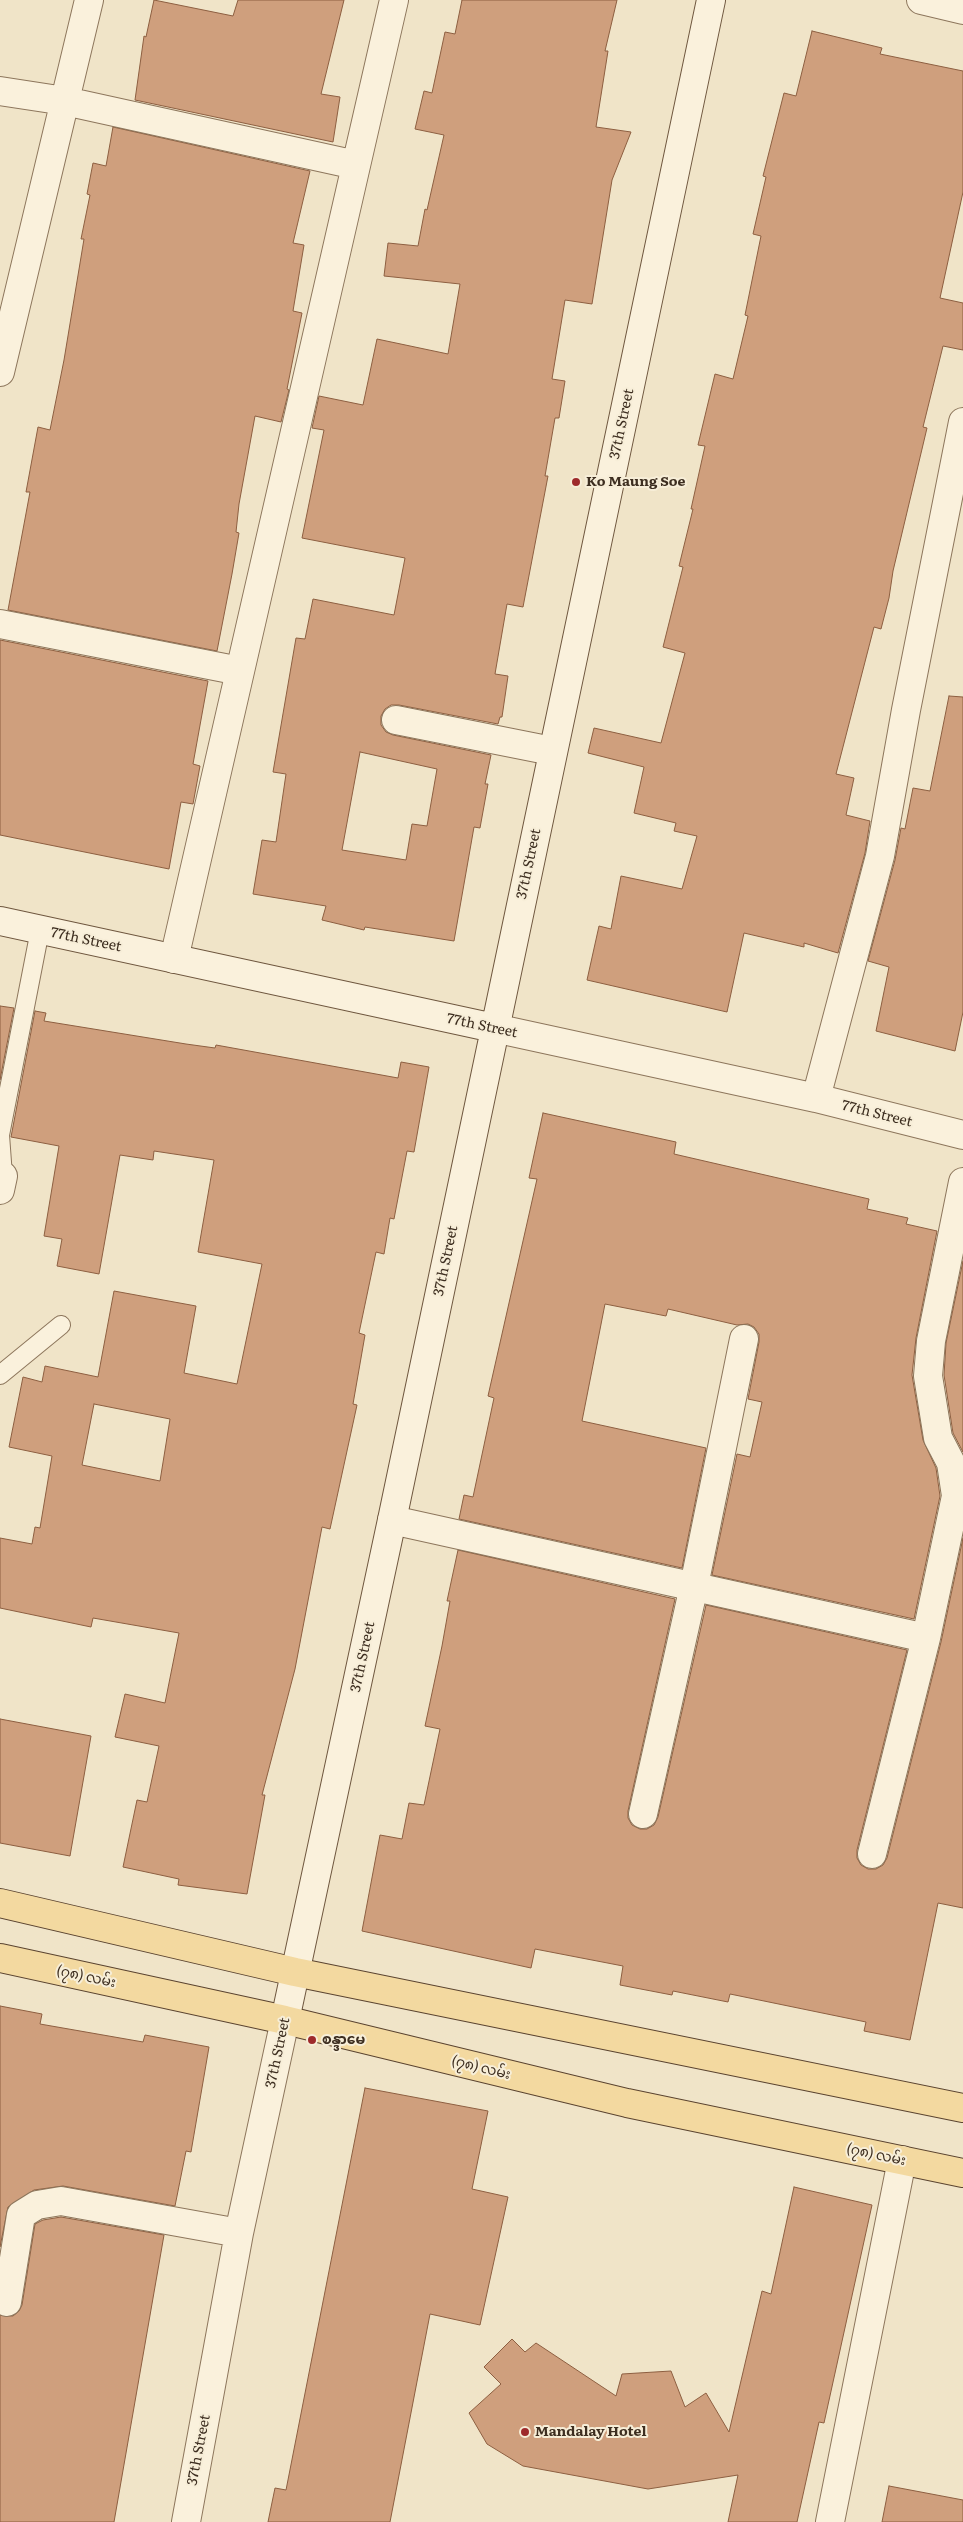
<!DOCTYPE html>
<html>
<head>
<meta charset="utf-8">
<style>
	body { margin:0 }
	canvas { display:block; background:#f0e4c8 }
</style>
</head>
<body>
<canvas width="963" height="2522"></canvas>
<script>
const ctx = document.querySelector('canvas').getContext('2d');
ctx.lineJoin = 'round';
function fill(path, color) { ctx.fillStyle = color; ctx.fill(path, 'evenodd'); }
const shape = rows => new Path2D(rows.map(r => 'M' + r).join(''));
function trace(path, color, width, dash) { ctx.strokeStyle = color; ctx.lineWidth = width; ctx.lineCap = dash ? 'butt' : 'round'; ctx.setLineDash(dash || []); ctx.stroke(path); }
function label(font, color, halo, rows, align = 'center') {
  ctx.font = font + ' Literata,"Noto Sans Myanmar",serif'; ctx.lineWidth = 4; ctx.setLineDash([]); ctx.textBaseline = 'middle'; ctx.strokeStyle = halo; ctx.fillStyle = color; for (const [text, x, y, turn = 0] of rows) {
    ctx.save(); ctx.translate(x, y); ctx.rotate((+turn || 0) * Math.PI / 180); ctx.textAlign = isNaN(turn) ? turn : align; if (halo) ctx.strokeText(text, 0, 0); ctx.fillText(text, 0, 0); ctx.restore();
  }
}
const building = shape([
	[154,0,233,16,238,0,344,0,321,94,340,97,333,142,135,100,144,36,146,37,154,0],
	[462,0,617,0,605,51,608,51,596,127,631,132,612,180,592,304,565,300,552,379,565,381,559,418,555,418,545,476,548,476,523,607,507,604,495,674,508,676,502,717,500,717,498,724,399,705,391,705,385,709,381,716,381,725,386,732,393,735,491,755,485,784,488,784,480,828,474,827,454,941,365,927,364,930,322,920,326,906,253,894,262,840,276,842,286,774,273,772,296,638,305,639,313,599,394,615,405,558,302,538,324,430,312,428,319,396,363,405,377,339,448,354,460,284,384,276,388,243,418,246,425,209,427,210,444,135,415,129,424,91,432,93,445,32,455,34,462,0],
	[360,752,437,769,427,826,412,824,406,860,342,850,360,752],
	[812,31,882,48,880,54,963,71,963,192,940,298,963,303,963,350,943,346,923,427,927,428,893,571,889,598,881,629,874,627,836,774,854,778,846,815,870,821,865,853,838,953,804,943,804,947,744,933,727,1012,587,980,599,926,611,929,621,876,682,889,697,836,674,831,676,823,634,813,644,767,588,753,594,728,661,743,685,653,663,647,683,567,679,566,693,509,691,509,705,446,698,445,715,374,733,379,748,316,745,315,761,236,753,234,766,177,763,176,784,93,796,96,812,31],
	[113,127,310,171,293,243,304,245,293,311,302,313,287,389,289,390,281,422,255,416,239,504,236,532,239,533,232,574,217,651,8,610,30,492,26,492,38,427,50,430,64,360,84,239,81,239,90,195,87,194,93,163,106,166,113,127],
	[0,640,208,681,193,764,200,766,193,804,181,802,169,869,0,835,0,640],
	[949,696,963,697,963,1012,955,1051,876,1031,889,967,868,961,895,860,901,828,905,829,913,788,930,791,949,696],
	[0,1006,14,1008,0,1080,0,1006],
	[35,1011,46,1013,44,1021,186,1044,215,1048,216,1045,398,1078,401,1062,429,1067,414,1152,407,1151,394,1219,390,1218,384,1254,376,1252,359,1333,365,1335,353,1404,357,1405,330,1529,322,1527,295,1669,262,1795,265,1795,247,1894,178,1885,179,1879,123,1867,137,1800,147,1802,159,1746,115,1737,125,1694,165,1703,179,1633,93,1618,91,1627,0,1608,0,1538,32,1544,35,1527,40,1528,52,1456,9,1447,23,1377,42,1382,45,1366,98,1377,114,1291,196,1306,184,1373,237,1384,262,1264,198,1252,214,1160,154,1151,153,1160,120,1155,99,1274,57,1266,62,1239,44,1236,59,1146,11,1137,35,1011],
	[94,1404,170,1419,160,1481,82,1465,94,1404],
	[543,1113,676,1142,674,1154,869,1199,867,1209,908,1218,906,1224,937,1231,916,1338,912,1375,923,1440,936,1468,940,1496,914,1619,712,1575,737,1454,750,1457,762,1402,748,1399,759,1342,759,1334,754,1327,748,1324,737,1325,668,1309,666,1316,605,1304,582,1421,706,1448,682,1568,459,1519,464,1495,473,1497,494,1398,488,1396,537,1179,529,1178,543,1113],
	[963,1261,963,1452,953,1433,944,1375,946,1343,963,1261],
	[963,1538,963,1908,938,1903,910,2040,864,2031,866,2022,730,1994,728,2002,673,1991,672,1995,620,1985,623,1966,535,1949,531,1968,362,1931,380,1835,402,1839,409,1803,424,1805,440,1729,425,1726,442,1646,450,1601,447,1601,458,1550,675,1599,628,1811,628,1818,632,1825,640,1829,647,1829,654,1825,658,1817,706,1605,907,1650,857,1850,857,1858,861,1865,868,1869,876,1869,883,1865,887,1858,941,1642,963,1538],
	[0,1719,91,1736,70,1856,0,1843,0,1719],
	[0,2006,42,2014,40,2024,143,2042,145,2035,209,2047,191,2152,186,2151,175,2206,63,2186,34,2190,8,2207,0,2247,0,2006],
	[365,2088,488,2111,472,2189,508,2197,480,2325,430,2314,390,2522,268,2522,275,2488,286,2490,365,2088],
	[794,2187,872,2205,824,2423,819,2422,797,2522,728,2522,738,2475,648,2489,523,2466,487,2444,469,2413,501,2384,484,2367,512,2339,525,2352,536,2343,616,2396,622,2374,671,2371,685,2407,706,2393,729,2432,762,2291,771,2294,794,2187],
	[61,2217,164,2235,114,2522,0,2522,0,2315,13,2316,19,2311,22,2305,35,2224,43,2220,61,2217],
	[889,2486,963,2500,963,2522,882,2522,889,2486]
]);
const lane = shape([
	[0,1135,40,930],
	[0,1135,3,1176],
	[0,1375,61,1325]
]);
const street = shape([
	[921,0,963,10],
	[0,91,65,101,356,165],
	[0,372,89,0],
	[0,624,240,671],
	[396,720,552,751],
	[174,959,394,0],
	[494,1028,816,1098,963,1135],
	[816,1098,880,856,906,710,963,422],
	[0,1190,3,1176],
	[392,1520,926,1638],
	[643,1814,694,1586,744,1339],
	[872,1854,926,1638,956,1496,951,1463,938,1438,928,1376,931,1341,963,1182],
	[7,2302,21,2215,37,2205,61,2201,239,2233],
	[186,2522,239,2233,285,2020],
	[830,2522,902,2160]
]);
const secondary = shape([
	[0,921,494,1028],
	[285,2020,392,1520,711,0]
]);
const primary = shape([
	[0,1903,295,1972,963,2108],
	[0,1958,285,2020,627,2103,963,2173]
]);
const markers = [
	[576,482,5,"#9e2a2b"],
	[312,2040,5,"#9e2a2b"],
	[525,2432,5,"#9e2a2b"]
];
const streetNames = [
	["37th Street",622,424,-78],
	["37th Street",529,864,-78],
	["77th Street",86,940,12],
	["77th Street",482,1026,12],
	["77th Street",877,1114,14],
	["37th Street",446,1261,-78],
	["37th Street",363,1657,-78],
	["(၇၈) လမ်း",86,1977,12],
	["37th Street",278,2053,-78],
	["(၇၈) လမ်း",481,2068,14],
	["(၇၈) လမ်း",876,2155,12],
	["37th Street",199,2450,-79]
];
const poiNames = [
	["Ko Maung Soe",586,482],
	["စန္ဒာမေ",322,2040],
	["Mandalay Hotel",535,2432]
];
fill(building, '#cf9f7d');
trace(building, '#8d5f41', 1);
trace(lane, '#8d765c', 20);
trace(street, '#8d765c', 30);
trace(secondary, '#6f573f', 30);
trace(primary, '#5b4430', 30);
trace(lane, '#faf1dc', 18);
trace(street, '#faf1dc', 28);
trace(secondary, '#faf1dc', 28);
trace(primary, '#f3d9a0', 28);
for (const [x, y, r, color] of markers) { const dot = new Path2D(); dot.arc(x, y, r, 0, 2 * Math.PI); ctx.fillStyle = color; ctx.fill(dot); trace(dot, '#f7eed8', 2); }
label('14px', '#3d2e20', '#f7eed8', streetNames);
label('bold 14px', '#3d2e20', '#f7eed8', poiNames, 'left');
</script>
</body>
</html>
